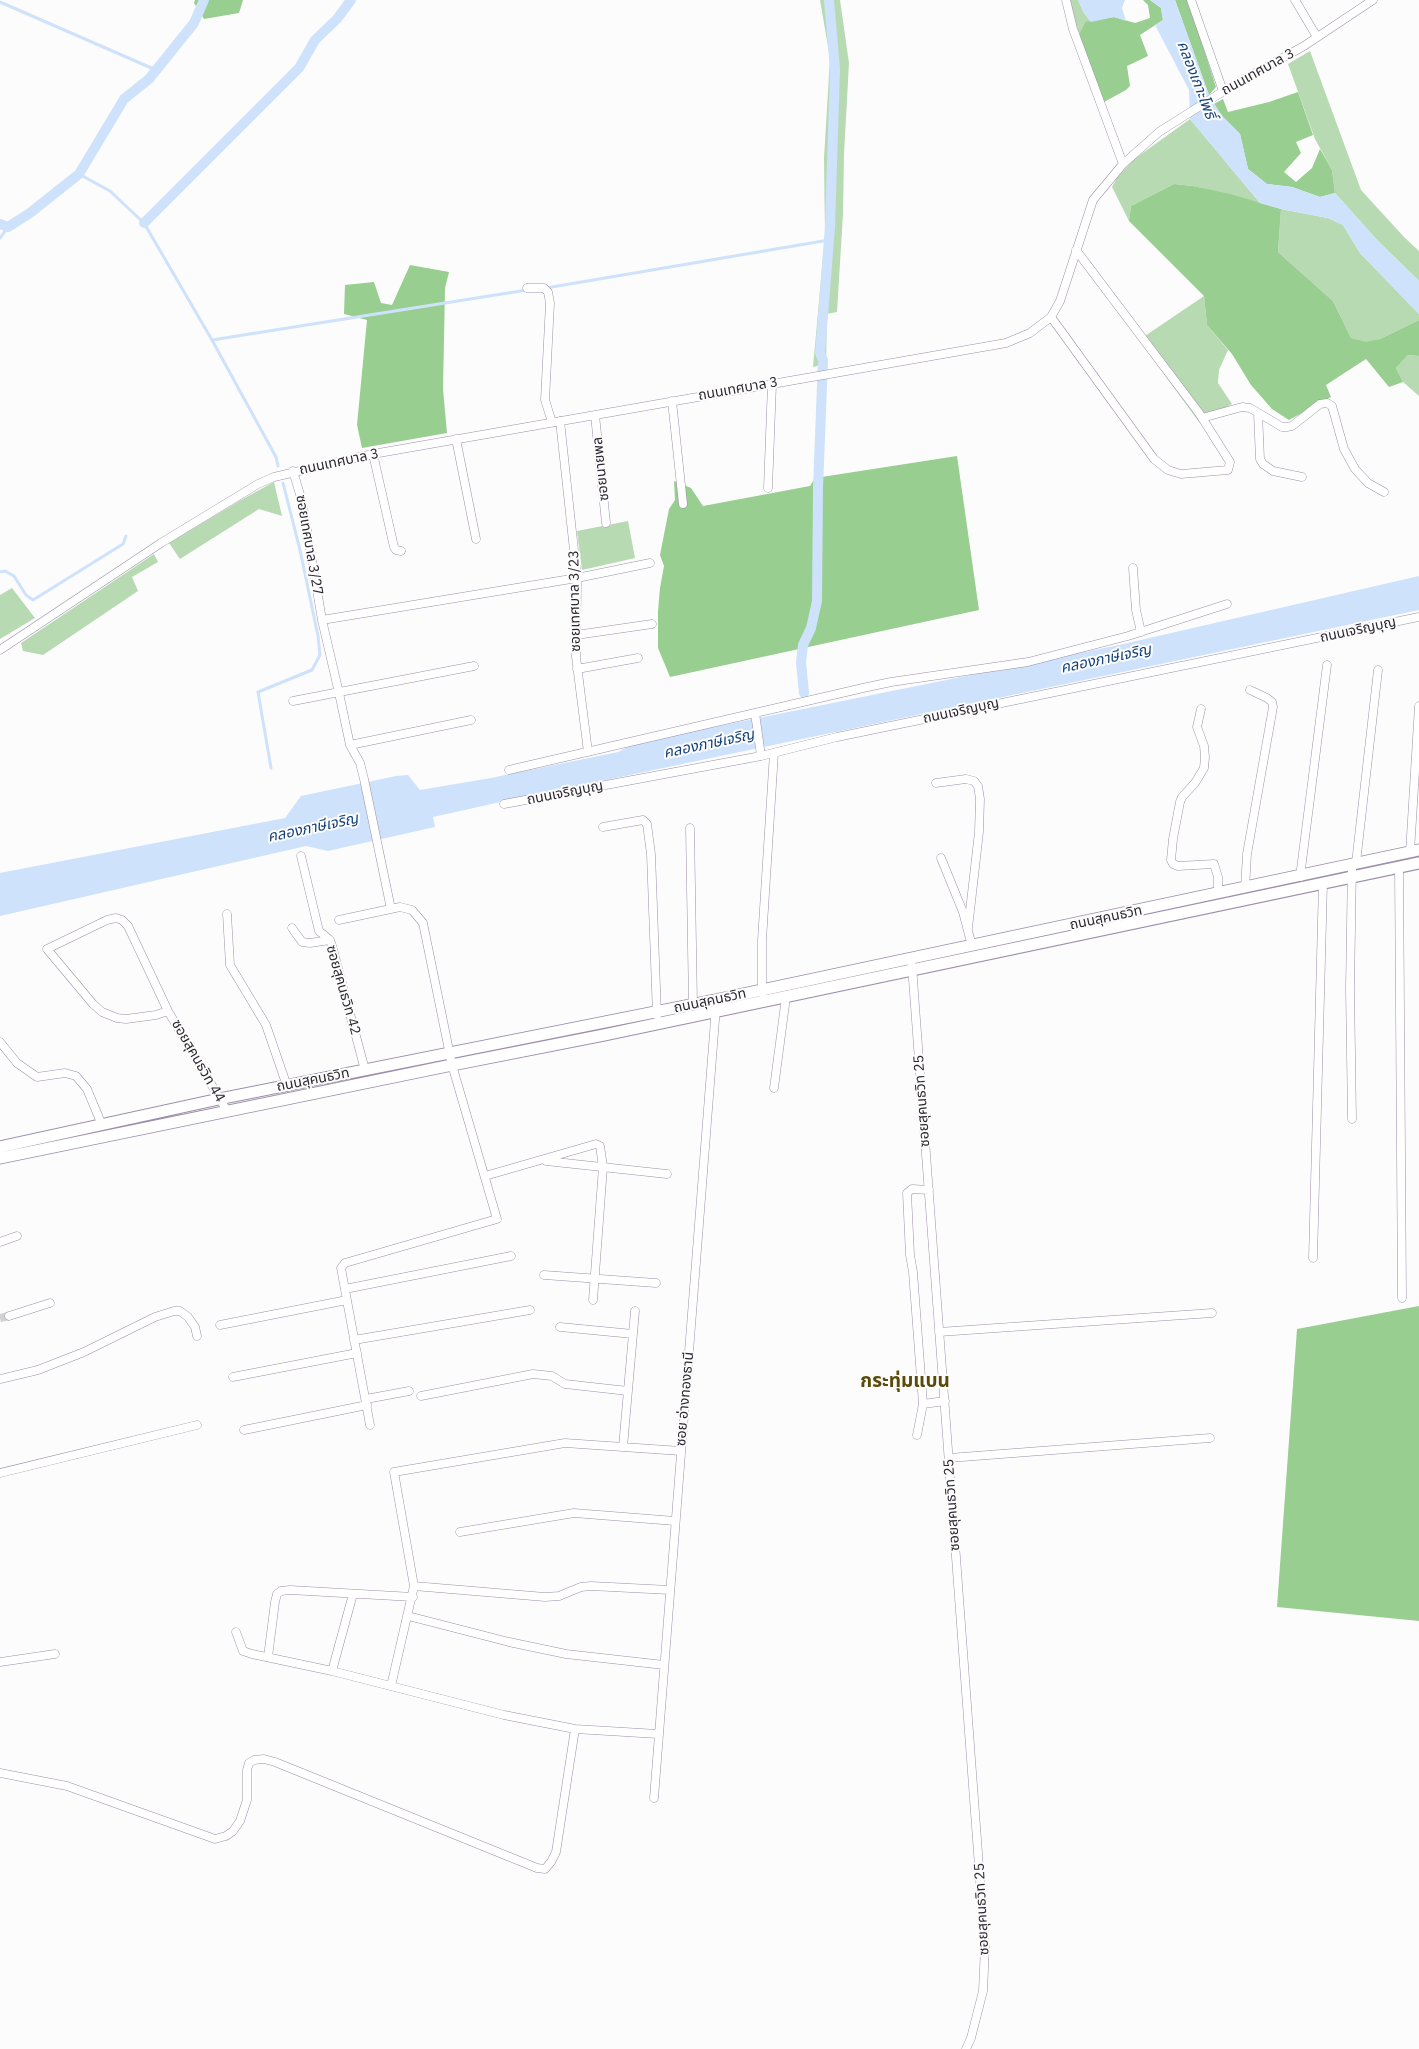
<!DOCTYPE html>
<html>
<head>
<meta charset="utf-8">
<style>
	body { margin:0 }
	canvas { display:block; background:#fcfcfc }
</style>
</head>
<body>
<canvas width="1419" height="2049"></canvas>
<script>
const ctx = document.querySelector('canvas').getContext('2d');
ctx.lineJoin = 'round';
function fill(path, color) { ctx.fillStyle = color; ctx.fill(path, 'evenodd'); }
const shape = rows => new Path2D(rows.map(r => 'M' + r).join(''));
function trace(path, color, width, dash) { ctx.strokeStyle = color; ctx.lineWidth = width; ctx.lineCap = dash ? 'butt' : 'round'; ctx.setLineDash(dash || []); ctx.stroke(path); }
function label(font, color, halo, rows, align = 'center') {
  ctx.font = font + ' "IBM Plex Sans","Noto Sans Thai",sans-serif'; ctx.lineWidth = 4; ctx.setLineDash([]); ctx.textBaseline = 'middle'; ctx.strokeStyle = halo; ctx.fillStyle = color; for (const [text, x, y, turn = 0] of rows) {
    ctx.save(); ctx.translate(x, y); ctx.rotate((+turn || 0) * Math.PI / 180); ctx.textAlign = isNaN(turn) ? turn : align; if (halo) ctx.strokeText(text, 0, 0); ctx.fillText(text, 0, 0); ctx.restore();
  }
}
const green = shape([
	[820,0,840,0,849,63,844,154,843,214,837,312,827,314,826,364,813,367,825,235,824,158,830,58],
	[1069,0,1078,0,1084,13,1091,22,1085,22,1079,34],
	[1310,51,1361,190,1404,237,1419,251,1419,281,1377,240,1335,193,1332,170,1315,139,1288,64],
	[1190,119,1260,203,1193,186,1174,184,1131,206,1129,221,1112,187,1117,178,1133,160],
	[1281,209,1328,218,1343,225,1360,253,1419,314,1419,320,1380,339,1366,343,1351,338,1333,301,1278,252],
	[1204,296,1207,325,1228,350,1219,370,1218,383,1232,404,1199,422,1139,340],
	[1408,355,1419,356,1419,396,1403,382,1396,368],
	[274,482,282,516,259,509,180,559,169,543,241,500],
	[628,521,635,558,582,570,577,531],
	[154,554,158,562,132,577,138,591,43,655,23,651,21,643],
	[12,588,35,618,0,639,0,595]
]);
const forest = shape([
	[195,0,243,0,239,13,204,19,194,3],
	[1143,0,1150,0,1161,8,1163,20,1140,35,1148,56,1127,66,1130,86,1126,90,1104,102,1079,34,1085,22,1114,17,1135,23,1150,18,1148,5],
	[1175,0,1188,0,1216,87,1209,95],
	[1298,92,1313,135,1296,142,1301,153,1284,172,1296,182,1312,168,1320,149,1332,170,1335,193,1320,197,1292,187,1267,184,1248,169,1240,134,1222,116,1214,104,1223,99,1228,112,1269,102],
	[1174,184,1193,186,1230,194,1281,209,1278,252,1333,301,1351,338,1366,342,1380,339,1419,320,1419,356,1408,355,1396,368,1403,382,1389,387,1366,359,1326,385,1331,397,1289,420,1272,409,1251,385,1232,354,1207,325,1204,296,1129,221,1131,206],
	[410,265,449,272,445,288,443,389,447,433,362,448,357,425,367,320,344,314,345,285,374,282,381,303,392,305],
	[957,456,979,610,670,677,658,648,658,611,660,588,664,566,660,555,669,509,675,500,674,481,691,488,703,506,810,486,815,478],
	[1419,1306,1419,1621,1277,1607,1297,1329]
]);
const water = shape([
	[1078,0,1125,0,1122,8,1126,21,1114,17,1091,22,1084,13],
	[1150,0,1175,0,1209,95,1222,116,1240,134,1248,169,1267,184,1292,187,1320,197,1335,193,1377,240,1419,281,1419,314,1360,253,1343,225,1328,218,1281,209,1260,203,1190,119,1189,90,1155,25,1163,20,1161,8],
	[1419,576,1419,610,496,803,433,817,435,827,328,851,306,846,0,916,0,873,285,818,301,796,396,776,408,775,420,790,491,778,618,752,635,743,1119,645]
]);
const stream = shape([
	[0,2,156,70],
	[79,174,110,191,144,223,212,340,276,457,278,466],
	[0,238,8,227],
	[546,288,829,240],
	[212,340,527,290],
	[0,572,5,571,14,576,26,595,33,600,123,544,126,536],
	[271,768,258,692,312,670,320,655,318,636,300,550,283,483]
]);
const canal = shape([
	[144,223,299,68,315,40,337,19,351,0],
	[0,224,8,227,30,213,79,174,124,99,149,79,194,23,204,0],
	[804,693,801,662,803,645,811,628,817,601,818,488,823,360,820,353,830,227,835,69,829,0]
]);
const streetTunnel = shape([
	[0,1318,9,1316]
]);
const street = shape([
	[1066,0,1073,29,1123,164],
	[1191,0,1223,91],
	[1295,0,1317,37],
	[527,288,544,288,548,292,550,303,545,400,552,422],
	[1051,317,1154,459,1168,470,1181,474,1228,470,1230,462,1199,413,1076,250],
	[672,401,683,504],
	[1258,413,1260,459,1263,464,1273,471,1302,477],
	[595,415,606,523],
	[1202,418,1242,407,1250,408,1282,427,1287,427,1292,426,1320,404,1327,403,1332,406,1344,449,1355,469,1368,483,1384,492],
	[560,421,577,578,576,657,588,752],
	[456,439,476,539],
	[373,454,394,547,396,550,401,551],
	[293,471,302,501,322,620,339,693,350,745,360,763,364,779,391,909],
	[768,488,772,384],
	[1133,568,1136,610,1141,632],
	[322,620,577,578,650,563],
	[576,635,652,624],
	[0,650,161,543,258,484,274,477,373,454,1006,343,1030,333,1051,317,1060,301,1093,200,1123,164,1159,132,1230,87,1304,46,1373,0],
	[577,669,638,658],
	[293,701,474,666],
	[1201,709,1197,727,1204,746,1205,757,1204,768,1195,783,1182,797,1180,802,1173,839,1171,860,1173,864,1178,866,1214,864,1218,877,1218,894],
	[755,713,761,756],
	[350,745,471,720],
	[509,770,863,688,891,682,1028,662,1128,636,1227,604],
	[936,783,966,779,974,781,978,786,980,799,979,832,968,928],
	[504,804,761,756,837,737,1419,617],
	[603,827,643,820,647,824,651,854,657,1015],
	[690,828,693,1005],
	[1410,852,1419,706],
	[301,856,319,931,330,940,332,946,365,1070],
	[941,858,963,912,972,946],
	[1356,863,1378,670],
	[1352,864,1350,989,1352,1119],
	[1399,867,1402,1298],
	[1300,877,1327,665],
	[1245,888,1247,854,1273,707,1272,702,1267,698,1250,690],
	[227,914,230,965,266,1025,287,1086],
	[339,920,400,907,412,910,423,923,452,1065,497,1219,345,1263,341,1268,370,1425],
	[292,928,302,942,310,943,330,940],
	[912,966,985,1947,983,1991,971,2038,966,2049],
	[762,993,762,940,774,753],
	[168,1011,156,1015,126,1019,117,1018,102,1012,93,1004,47,949,107,920,116,918,122,920,128,926,168,1011,227,1111],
	[0,1042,17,1063,37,1077,65,1073,76,1076,87,1089,102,1125],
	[774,1088,786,997],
	[546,1161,667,1174],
	[485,1176,596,1144,600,1146,603,1167,593,1300],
	[0,1242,17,1236],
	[1313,1258,1323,883],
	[544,1275,656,1283],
	[345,1289,511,1256],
	[9,1316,50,1303],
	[220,1325,347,1300],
	[560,1327,633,1334],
	[939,1332,1212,1313],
	[354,1340,530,1310],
	[233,1377,357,1353],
	[0,1379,38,1370,84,1352,155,1317,174,1311,180,1311,188,1317,195,1327,197,1336],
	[421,1396,533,1374,552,1376,565,1384,628,1391],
	[366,1399,409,1391],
	[923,1404,913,1272,910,1255,907,1193,912,1189,929,1190],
	[244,1430,367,1405],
	[917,1435,923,1404,945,1401],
	[623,1447,635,1311],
	[949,1458,1210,1438],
	[0,1473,197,1425],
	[460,1532,574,1513,675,1521],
	[414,1586,545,1597,559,1596,581,1587,591,1586,670,1590],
	[408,1616,509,1642,566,1654,664,1665],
	[236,1632,243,1651,252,1654,332,1671,504,1715,575,1729,658,1734],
	[268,1657,275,1602,277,1594,281,1591,290,1590,413,1597],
	[0,1662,55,1654],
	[332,1671,353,1594],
	[391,1686,414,1586,394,1472,565,1443,681,1451],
	[0,1773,67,1786,215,1839,226,1836,233,1831,240,1821,247,1800,247,1770,249,1763,254,1760,264,1759,275,1762,537,1868,545,1869,551,1862,556,1852,575,1729],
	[654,1798,716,1007]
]);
const secondary = shape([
	[0,1147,219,1099,715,1000,1419,850],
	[0,1158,452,1065,604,1035,1419,863]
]);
const streetNames = [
	["ถนนเทศบาล 3",1258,72,-29],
	["ถนนเทศบาล 3",738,389,-10],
	["ถนนเทศบาล 3",339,462,-12],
	["ซอยนายพล",601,469,-96],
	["ซอยเทศบาล 3/27",309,545,80],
	["ซอยเทศบาล 3/23",575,601,-91],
	["ถนนเจริญบุญ",1358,630,-12],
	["ถนนเจริญบุญ",961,711,-12],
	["ถนนเจริญบุญ",565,793,-11],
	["ถนนสุคนธวิท",1106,918,-12],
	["ซอยสุคนธวิท 42",343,990,74],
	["ถนนสุคนธวิท",710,1001,-12],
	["ซอยสุคนธวิท 44",198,1061,60],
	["ถนนสุคนธวิท",313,1080,-11],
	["ซอยสุคนธวิท 25",922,1101,-94],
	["ซอย อ่างทองธานี",685,1399,-85],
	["ซอยสุคนธวิท 25",952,1505,-94],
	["ซอยสุคนธวิท 25",982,1909,-93]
];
const waterNames = [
	["คลองเกาะโพธิ์",1196,80,69],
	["คลองภาษีเจริญ",1106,659,-12],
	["คลองภาษีเจริญ",709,744,-12],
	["คลองภาษีเจริญ",313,828,-12]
];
const districtNames = [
	["กระทุ่มแบน",905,1382]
];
fill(green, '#b8dab2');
fill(forest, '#98ce8f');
fill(water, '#cee2fc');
trace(stream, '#cee2fc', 3);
trace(canal, '#cee2fc', 10);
trace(streetTunnel, '#d2d1d3', 8, [8, 4]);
trace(street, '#9d8faa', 9);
trace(secondary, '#9d8faa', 13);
trace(street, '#fff', 8);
trace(secondary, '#fff', 11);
label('14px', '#2c2631', '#fcfcfc', streetNames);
label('italic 15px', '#134279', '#fcfcfc', waterNames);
label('bold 19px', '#5a4a09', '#fcfcfc', districtNames);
</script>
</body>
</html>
